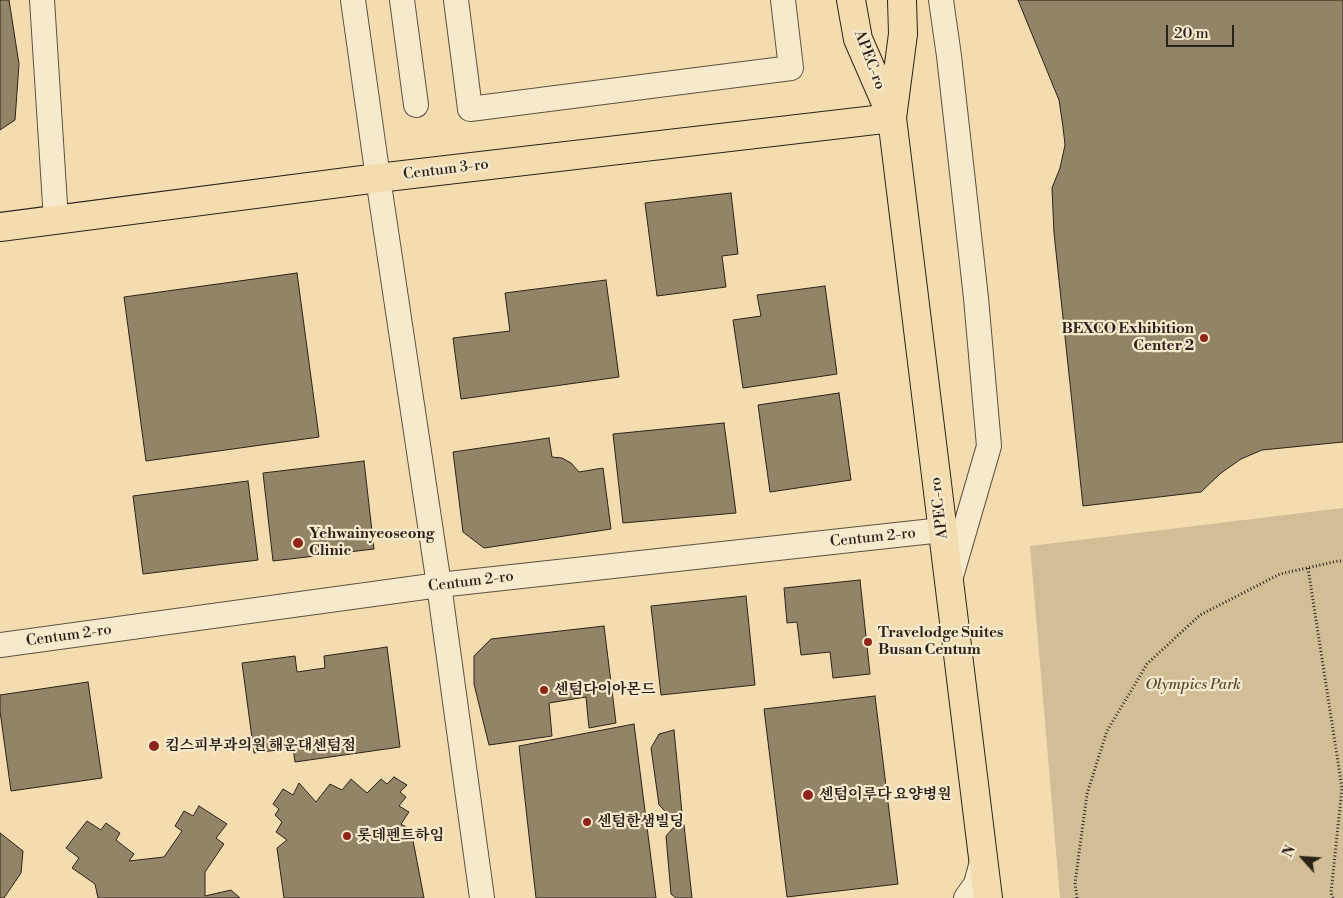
<!DOCTYPE html>
<html>
<head>
<meta charset="utf-8">
<style>
	body { margin:0 }
	#map { position:relative; width:1343px; height:898px; overflow:hidden; background:#f3ddb0; font-family:"Libre Bodoni",serif }
	canvas { display:block }
	.north { position:absolute; left:1278px; top:833px; width:50px; height:50px; -webkit-text-stroke:4px #f7e9cc; paint-order:stroke; rotate:296deg; font-size:14px; font-weight:700; line-height:20px; text-align:center; color:#2c2318 }
	.north::after { content:''; display:block; margin:auto; width:18px; height:22px; background:#2c2318; clip-path:polygon(50% 0,100% 100%,50% 72%,0 100%) }
	.scale { position:absolute; left:1166px; top:25px; width:68px; height:22px; box-sizing:border-box; border:2px solid #2c2318; border-top:0; padding-left:6px; font-size:15px; line-height:18px; white-space:nowrap; color:#2c2318; -webkit-text-stroke:4px #f7e9cc; paint-order:stroke }
</style>
</head>
<body>
<div id="map">
<canvas width="1343" height="898"></canvas>
<div class="north">N</div>
<div class="scale">20 m</div>
</div>
<script>
const ctx = document.querySelector('canvas').getContext('2d');
ctx.lineJoin = 'round';
function fill(path, color) { ctx.fillStyle = color; ctx.fill(path, 'evenodd'); }
const shape = rows => new Path2D(rows.map(r => 'M' + r).join(''));
function trace(path, color, width, dash) { ctx.strokeStyle = color; ctx.lineWidth = width; ctx.lineCap = dash ? 'butt' : 'round'; ctx.setLineDash(dash || []); ctx.stroke(path); }
function label(font, color, halo, rows, align = 'center') {
  ctx.font = font + ' "Libre Bodoni","Noto Serif KR",serif'; ctx.lineWidth = 4.5; ctx.setLineDash([]); ctx.textBaseline = 'middle'; ctx.strokeStyle = halo; ctx.fillStyle = color; for (const [text, x, y, turn = 0] of rows) {
    ctx.save(); ctx.translate(x, y); ctx.rotate((+turn || 0) * Math.PI / 180); ctx.textAlign = isNaN(turn) ? turn : align; if (halo) ctx.strokeText(text, 0, 0); ctx.fillText(text, 0, 0); ctx.restore();
  }
}
const green = shape([
	[1343,508,1343,898,1060,898,1030,546]
]);
const building = shape([
	[0,0,9,0,19,64,15,120,0,130,0,0],
	[1018,0,1343,0,1343,442,1262,450,1241,459,1221,473,1201,492,1083,506,1054,233,1052,188,1060,168,1065,145,1063,127,1059,100,1018,0],
	[731,193,738,254,722,256,726,287,657,296,645,203,731,193],
	[297,273,319,437,146,461,124,297,297,273],
	[606,280,619,377,461,399,453,338,510,331,505,293,606,280],
	[825,286,837,374,743,388,733,320,761,316,757,295,825,286],
	[839,393,851,480,770,492,758,405,839,393],
	[724,423,736,513,623,523,613,434,724,423],
	[549,438,552,457,562,458,571,463,579,472,603,468,611,529,484,548,463,532,453,452,549,438],
	[364,461,374,549,273,561,263,473,364,461],
	[248,481,258,560,143,574,133,496,248,481],
	[860,580,870,674,833,678,830,652,801,655,797,622,787,623,784,588,860,580],
	[746,596,755,685,661,695,651,606,746,596],
	[604,626,616,723,589,728,586,697,549,703,552,736,489,745,474,684,474,656,491,639,604,626],
	[387,647,400,747,295,762,293,748,254,753,242,663,295,656,297,672,325,668,324,656,387,647],
	[88,682,102,778,11,791,0,711,0,695,88,682],
	[875,696,898,884,787,897,764,709,875,696],
	[634,724,656,898,536,898,519,746,634,724],
	[674,730,682,813,668,814,659,805,651,748,659,734,674,730],
	[394,777,407,785,400,792,406,797,399,806,409,812,401,824,411,830,424,898,284,898,277,848,287,840,276,832,282,822,275,815,279,809,273,804,283,789,293,795,299,783,316,802,330,784,342,790,351,779,367,793,381,779,387,784,394,777],
	[199,806,227,824,216,838,224,844,205,872,205,896,231,890,240,898,98,898,95,884,72,868,79,858,66,848,87,821,101,830,106,823,120,833,116,840,134,854,129,861,164,857,182,831,175,826,184,811,193,816,199,806],
	[684,825,692,898,676,898,671,894,666,836,673,828,684,825],
	[0,833,23,851,21,873,4,898,0,898,0,833]
]);
const path = shape([
	[1308,568,1342,788,1331,893,1333,898],
	[1077,898,1075,883,1087,794,1107,731,1147,664,1200,615,1280,574,1338,561,1343,561]
]);
const minor = shape([
	[42,0,56,220],
	[353,0,378,178,439,585,482,898],
	[402,0,416,105],
	[456,0,470,109,791,68,783,0],
	[941,0,949,56,976,298,989,446,950,580],
	[0,645,439,585,942,530],
	[966,898,976,884,983,858]
]);
const major = shape([
	[851,0,858,39,892,117],
	[902,0,903,34,892,118,988,898],
	[0,227,378,178,892,118]
]);
const markers = [
	[1204,338,5,"#8f2418"],
	[298,543,6,"#8f2418"],
	[868,642,5,"#8f2418"],
	[544,690,5,"#8f2418"],
	[154,746,6,"#8f2418"],
	[808,795,6,"#8f2418"],
	[587,822,5,"#8f2418"],
	[347,836,5,"#8f2418"]
];
const streetNames = [
	["APEC-ro",869,60,69],
	["Centum 3-ro",446,170,-7],
	["APEC-ro",940,508,-97],
	["Centum 2-ro",873,538,-6],
	["Centum 2-ro",471,582,-7],
	["Centum 2-ro",69,636,-8]
];
const poiNames = [
	["BEXCO Exhibition",1194,329,"right"],
	["Center 2",1194,346,"right"],
	["Yehwainyeoseong",309,534],
	["Clinic",309,551],
	["Travelodge Suites",878,633],
	["Busan Centum",878,650],
	["센텀다이아몬드",554,690],
	["킴스피부과의원 해운대센텀점",165,746],
	["센텀이루다 요양병원",819,795],
	["센텀한샘빌딩",597,822],
	["롯데펜트하임",357,836]
];
const parkNames = [
	["Olympics Park",1193,685]
];
fill(green, '#d1bd96');
fill(building, '#938467');
trace(building, '#2c2318', 1);
trace(minor, '#5e523e', 26);
trace(major, '#2c2318', 30);
trace(path, '#2c2318', 3, [1, 2.5]);
trace(minor, '#f7e9cc', 24);
trace(major, '#f3ddb0', 28);
for (const [x, y, r, color] of markers) { const dot = new Path2D(); dot.arc(x, y, r, 0, 2 * Math.PI); ctx.fillStyle = color; ctx.fill(dot); trace(dot, '#f7e9cc', 2); }
label('15px', '#2c2318', '#f7e9cc', streetNames);
label('bold 15px', '#2c2318', '#f7e9cc', poiNames, 'left');
label('italic 15px', '#554a38', '#f7e9cc', parkNames);
</script>
</body>
</html>
